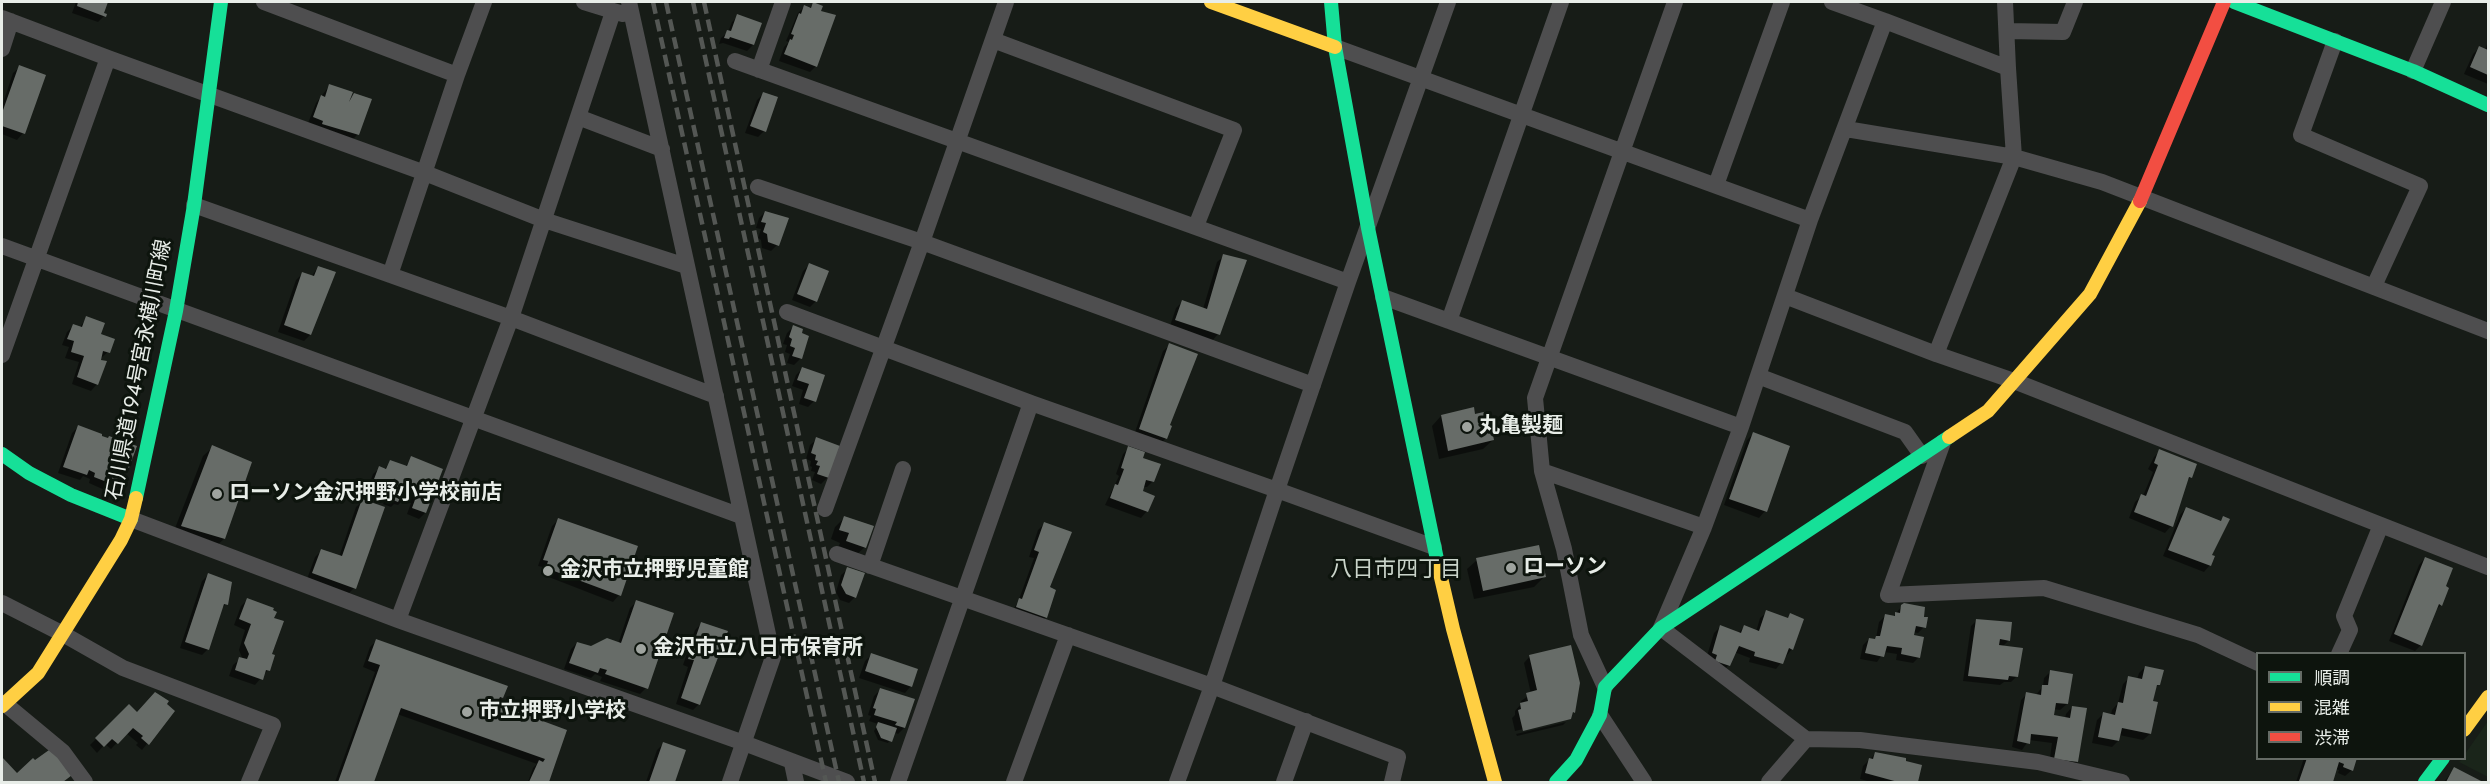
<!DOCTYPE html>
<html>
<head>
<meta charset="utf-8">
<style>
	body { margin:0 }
	#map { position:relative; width:2490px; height:784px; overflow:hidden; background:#171c17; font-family:Jost,"Noto Sans JP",sans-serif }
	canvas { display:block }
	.frame { position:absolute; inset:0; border:3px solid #e8ede8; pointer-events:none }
	.legend { position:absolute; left:2256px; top:652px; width:210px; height:108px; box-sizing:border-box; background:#0d140d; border:2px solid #656b65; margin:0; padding:8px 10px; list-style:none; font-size:18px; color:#e8ede8 }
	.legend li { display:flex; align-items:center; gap:12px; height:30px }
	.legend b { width:30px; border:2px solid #656b65 }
</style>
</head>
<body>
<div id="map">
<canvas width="2490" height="784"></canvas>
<div class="frame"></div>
<ul class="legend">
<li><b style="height:8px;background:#16e098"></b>順調</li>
<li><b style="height:8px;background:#ffcf43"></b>混雑</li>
<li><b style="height:8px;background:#f24e42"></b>渋滞</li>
</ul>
</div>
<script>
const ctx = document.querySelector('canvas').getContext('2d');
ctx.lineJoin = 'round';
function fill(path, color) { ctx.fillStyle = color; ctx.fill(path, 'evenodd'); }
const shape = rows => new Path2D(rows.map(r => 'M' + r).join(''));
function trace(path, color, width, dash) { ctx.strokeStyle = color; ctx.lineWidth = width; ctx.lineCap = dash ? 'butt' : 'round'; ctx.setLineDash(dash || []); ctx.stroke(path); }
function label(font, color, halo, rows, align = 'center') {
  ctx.font = font + ' Jost,"Noto Sans JP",sans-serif'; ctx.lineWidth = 6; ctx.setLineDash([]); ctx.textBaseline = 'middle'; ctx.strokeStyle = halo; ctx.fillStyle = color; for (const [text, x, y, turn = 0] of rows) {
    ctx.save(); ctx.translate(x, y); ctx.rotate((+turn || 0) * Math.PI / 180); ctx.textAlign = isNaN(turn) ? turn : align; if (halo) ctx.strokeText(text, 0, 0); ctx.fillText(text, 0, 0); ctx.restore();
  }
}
const built = shape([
	[2488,721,2488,777,2459,762,2464,758,2465,754]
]);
const shadow = shape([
	[76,2,106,2,102,13,104,16,98,22,72,13],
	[813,4,817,65,810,72,779,61,784,47,789,42,786,41,798,13,804,7,809,9],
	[738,16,753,45,747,51,723,43,719,44,721,38,728,32,732,22],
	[2488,42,2488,84,2464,74,2473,54,2479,48,2485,50],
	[20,67,23,133,17,140,2,134,2,106,13,73],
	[330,85,348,101,354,94,370,100,357,135,351,141,308,123,316,103],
	[763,94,764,131,758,137,745,133,757,100],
	[765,212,777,245,771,251,762,248,761,240,758,238,761,229,756,228,759,218],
	[1224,256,1245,261,1218,334,1212,341,1170,326,1176,308,1182,302,1203,309,1217,262],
	[809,265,816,301,810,307,792,300,803,271],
	[318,267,310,335,304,341,278,332,296,280,302,274,311,277],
	[87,318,108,352,101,358,97,384,91,391,72,384,79,362,65,358,69,347,62,345,67,332,73,326,79,328],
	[793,327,800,334,807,337,800,359,794,365,787,363,790,354,785,352,787,345,783,344,787,333],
	[1170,345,1168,426,1166,438,1160,445,1134,435,1163,351],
	[802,369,823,376,814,401,808,407,799,404,803,390,792,386,796,375],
	[1474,415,1493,440,1483,449,1439,459,1432,426,1441,416],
	[79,426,127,468,120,473,116,485,109,492,89,483,90,479,83,476,80,480,58,473,72,433],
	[1753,434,1765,511,1759,518,1724,505,1747,440],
	[817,439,828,477,821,484,812,480,815,472,811,471,812,467,810,466,811,461,806,459,810,445],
	[213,447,224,539,214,548,172,536,203,456],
	[1129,448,1141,459,1153,481,1147,487,1143,487,1141,492,1147,511,1141,518,1105,505,1119,476,1116,474,1123,454],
	[2160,451,2191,477,2186,481,2171,526,2165,533,2129,518,2135,502,2141,496,2143,496,2153,472,2148,469,2154,457],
	[412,458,442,469,425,513,419,519,407,514,411,503,403,500,398,505,394,504,391,507,383,504,385,500,366,493,373,474,380,468,384,470,391,461,405,467],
	[363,501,354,588,348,594,307,579,315,557,321,551,339,557,356,507],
	[2186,508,2219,522,2223,518,2210,556,2210,565,2204,572,2163,556,2180,515],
	[844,518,865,547,855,556,837,550,840,543,831,539,835,527],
	[558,520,619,595,613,602,541,574,543,567,538,566,552,526],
	[1045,523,1048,588,1054,591,1045,618,1039,624,1011,613,1018,602,1034,558,1029,557,1038,530],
	[2425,558,2444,587,2441,605,2434,612,2421,645,2415,651,2389,641,2419,565],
	[1477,560,1544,577,1534,587,1474,599,1467,569],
	[848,569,855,597,849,603,840,600,836,592,841,575],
	[208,575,226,604,221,609,208,649,202,655,180,648,202,581],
	[247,600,273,619,268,670,255,685,229,676,233,665,240,659,243,660,239,650,245,630,234,625,241,606],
	[636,602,646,688,640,694,600,681,602,677,595,674,591,678,564,669,571,649,577,643,593,647,618,644,630,608],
	[1902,606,1922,618,1924,627,1918,633,1913,632,1919,657,1913,663,1896,660,1897,654,1884,652,1877,662,1860,659,1863,645,1869,639,1874,640,1876,638,1879,622,1885,616,1893,617],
	[1767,612,1787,619,1791,615,1792,649,1776,669,1749,662,1750,658,1734,652,1729,665,1722,671,1706,659,1714,633,1720,627,1738,633,1744,627,1756,632,1760,618],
	[1977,620,2009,640,2002,647,2017,676,2011,682,2004,682,2000,685,1963,681,1971,626],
	[701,624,699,704,693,710,676,704,688,667,683,665,695,630],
	[376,641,502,697,495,705,565,730,547,782,528,782,533,768,537,764,397,714,373,782,335,782,375,672,363,667,370,647],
	[871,655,911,686,905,693,859,678,865,661],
	[1530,656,1576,707,1570,718,1515,731,1512,718,1515,715,1515,711,1521,704,1521,701,1531,694,1524,663],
	[2145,667,2159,684,2155,688,2152,702,2150,734,2143,740,2119,735,2118,741,2112,747,2092,743,2097,720,2104,713,2111,715,2112,710,2118,703,2123,684,2129,678,2137,680,2139,673],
	[2050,672,2067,704,2060,710,2053,709,2052,717,2065,719,2066,714,2072,707,2077,762,2071,768,2049,765,2052,743,2029,740,2022,750,2012,747,2021,700,2027,694,2036,695,2043,686,2044,678],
	[880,690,904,728,898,734,894,732,888,743,878,740,874,731,878,724,869,721,871,716,868,715,874,696],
	[165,704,173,711,142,750,136,745,138,743,126,733,111,749,105,744,97,753,90,745,129,706,137,714],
	[1566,722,1563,725,1517,736,1516,734],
	[663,744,684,751,673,782,646,782,657,750],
	[1875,754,1921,766,1917,782,1871,782,1860,779,1863,766],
	[2304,758,2356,758,2352,770,2345,776,2338,773,2339,770,2335,769,2331,782,2296,782],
	[2,759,17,775,74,772,63,782,2,782],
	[2454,769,2480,782,2444,782]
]);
const building = shape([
	[78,2,108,2,104,13,107,14,106,17,77,6],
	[813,2,823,6,821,11,836,15,817,67,784,54,790,39,792,40,794,35,791,34,799,13,801,14,804,5,811,8],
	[737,14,762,23,754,45,730,37,729,39,724,38,727,30,731,31],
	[2479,46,2488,50,2488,75,2470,67],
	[19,65,46,75,25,134,2,126,2,113],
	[329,84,353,92,349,102,354,93,372,99,359,135,322,124,323,121,313,117,321,95,325,97],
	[763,92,778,97,766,132,750,126],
	[765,211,789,218,779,246,768,242,767,234,763,232,766,223,761,222],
	[1223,254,1247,260,1220,335,1175,320,1182,300,1207,309],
	[809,263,829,271,817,302,797,294],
	[318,266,336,272,311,335,284,325,302,272,314,276],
	[86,316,105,323,101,334,115,339,110,353,103,351,101,360,107,361,98,385,77,377,84,356,71,352,74,341,67,339,73,324,82,327],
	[793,325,803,329,802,333,809,336,802,359,792,356,795,348,790,346,792,339,789,337],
	[1169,343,1198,354,1170,425,1172,426,1167,439,1139,429],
	[802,367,825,375,816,402,804,398,809,384,797,380],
	[1474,407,1475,414,1488,411,1494,440,1448,451,1441,415],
	[78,425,102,434,102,436,108,438,109,436,137,446,129,468,124,467,117,486,94,477,95,473,89,470,87,475,63,467],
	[1753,432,1790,446,1767,512,1729,499],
	[816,437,840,446,829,478,817,474,820,466,816,465,818,461,815,460,816,455,811,453],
	[212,445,252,462,225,539,181,526],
	[1128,446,1145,452,1143,458,1161,464,1154,482,1146,480,1143,491,1155,496,1148,512,1110,498,1115,484,1118,485,1124,469,1121,468],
	[2159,449,2197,464,2192,478,2189,477,2173,527,2134,512,2141,494,2146,496,2158,465,2154,463],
	[411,456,443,469,426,513,412,508,416,497,408,494,406,500,400,498,398,502,388,498,390,494,371,487,379,466,386,469,390,460,407,466],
	[362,499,385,507,356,589,312,573,321,549,342,556],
	[2186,507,2221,521,2223,516,2230,519,2212,555,2215,556,2211,566,2168,550],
	[844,516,874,526,866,548,846,541,849,533,839,530],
	[558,518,638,546,621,596,546,568,548,561,543,560],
	[1044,522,1072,532,1050,587,1056,590,1047,618,1016,607,1019,598,1022,599,1039,552,1034,550],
	[1539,545,1546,577,1483,591,1476,558],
	[2425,557,2453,568,2446,586,2449,588,2442,606,2439,604,2422,646,2394,634],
	[847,567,865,573,856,598,846,594,841,585],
	[208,573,232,582,228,605,224,604,209,650,185,642],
	[247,598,274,608,273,610,277,612,274,618,284,621,272,654,275,655,270,671,266,670,263,680,235,670,239,657,247,659,249,654,244,643,251,624,239,619],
	[636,600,674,613,648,689,605,674,607,670,600,668,598,673,569,663,577,642,591,646,607,638,621,643],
	[1904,603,1925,607,1924,617,1928,617,1926,628,1916,626,1914,635,1924,637,1920,658,1901,654,1902,648,1887,646,1884,657,1865,653,1869,638,1875,639,1876,636,1880,636,1885,614,1895,616,1895,612,1900,613,1901,605],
	[1766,610,1788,618,1790,613,1804,619,1793,650,1789,648,1783,664,1754,656,1755,652,1739,646,1730,666,1715,661,1717,655,1712,653,1720,625,1741,633,1744,625,1759,631],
	[1976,619,2012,622,2010,641,2000,639,1999,645,2023,648,2018,677,2009,676,2008,680,1968,676],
	[701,622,728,631,700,705,681,698,694,660,688,659],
	[376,639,508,686,503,698,500,697,497,704,567,730,549,782,529,782,539,760,543,762,545,759,401,708,374,782,338,782,380,665,368,661],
	[1571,645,1580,683,1575,713,1573,712,1571,719,1523,731,1518,710,1521,709,1520,703,1528,701,1526,693,1537,690,1529,655],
	[871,653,918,669,912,687,865,671],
	[2145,666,2164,670,2160,685,2157,685,2153,701,2158,702,2151,734,2122,728,2119,741,2098,737,2103,712,2115,715,2118,702,2123,703,2128,676,2142,679],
	[2050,670,2073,674,2068,704,2056,703,2054,715,2070,718,2072,706,2087,708,2078,762,2054,759,2058,737,2031,734,2030,744,2017,741,2026,692,2041,695,2042,685,2048,685],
	[880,688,915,699,905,728,895,725,897,722,874,715,876,709,873,708],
	[155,692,169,701,167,704,175,711,149,745,141,738,143,736,133,728,118,744,112,739,104,747,95,738,129,704,137,712],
	[878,722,897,728,892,742,881,738,876,727],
	[663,742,686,750,675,782,649,782],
	[56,745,76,772,63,782,2,782,2,757,17,773,33,758,35,760],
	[1875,752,1906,758,1906,761,1922,765,1918,782,1898,782,1865,773,1869,758,1873,759],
	[2307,758,2357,758,2353,771,2343,767,2344,764,2339,762,2333,782,2303,782,2299,781],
	[2454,767,2483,782,2446,782]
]);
const street = shape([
	[264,2,457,75],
	[584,2,623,14],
	[629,2,773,657,730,782],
	[1006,2,922,242,1313,385],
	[2,18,108,58],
	[1885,21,2008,68,2005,2],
	[2007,31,2063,32,2075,2],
	[993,40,1234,130,1196,226],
	[2335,41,2301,135,2420,186,2374,286],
	[1335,47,1810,220],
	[2,49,11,21],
	[735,61,1348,282],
	[759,70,783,2],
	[2413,71,2443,2],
	[578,117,662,149],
	[1846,129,2014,157,2102,182,2488,331],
	[1716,185,1782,2],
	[758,187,922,242,825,509],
	[194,205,511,318,716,396],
	[2,246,741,516],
	[390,275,457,75,484,2],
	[1785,296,1936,354,2014,381,2488,567],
	[1383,297,1741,427],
	[787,312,1031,403],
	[1449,321,1561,2],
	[1936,354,2014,157,2008,68],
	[2,355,108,58,425,173,544,220,686,266],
	[1758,376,1905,432,1922,456],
	[1943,442,1888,595,2044,588,2198,635,2258,663],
	[1542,471,1704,527],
	[131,519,398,620,744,743,847,782],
	[837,554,1212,686,1398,757,1392,782],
	[870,566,903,469],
	[2,603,63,634,123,668,273,725,249,782],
	[398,620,511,318,613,12],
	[2339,654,2350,630,2344,616,2381,525],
	[1605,687,1581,635,1564,549,1542,471,1535,398,1675,2],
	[4,703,63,752,85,782],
	[1600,715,1644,782],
	[1806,739,1860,740,2038,762,2122,782],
	[792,763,796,782],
	[898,782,1031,403,1277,490,1348,282,1448,2],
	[1014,782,1068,635],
	[1177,782,1212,686,1277,490,1434,547],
	[1284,782,1306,721],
	[1769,782,1806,739,1661,628,1704,527,1741,427,1810,220,1885,21,1832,2]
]);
const fast = shape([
	[1331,2,1335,47,1368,228,1439,569],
	[2234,2,2413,71,2488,105],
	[2,454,29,473,71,495,131,519],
	[136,498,176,311,194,205,221,2],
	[1556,782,1576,760,1600,715,1605,687,1661,628,1949,437],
	[2425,782,2443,758]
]);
const slow = shape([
	[1211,2,1335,47],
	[1949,437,1988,411,2090,294,2140,201],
	[1439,569,1453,629,1495,782],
	[2,706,38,673,121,540,131,519,136,498],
	[2464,730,2488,697]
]);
const jam = shape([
	[2140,201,2224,2]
]);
const rail = shape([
	[653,2,826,782],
	[666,2,839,782],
	[693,2,864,782],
	[704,2,875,782]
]);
const markers = [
	[1467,427,6,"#9fa49f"],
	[217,494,6,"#9fa49f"],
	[1511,568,6,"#9fa49f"],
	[548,571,6,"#9fa49f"],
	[641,649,6,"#9fa49f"],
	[467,712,6,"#9fa49f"]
];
const streetNames = [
	["石川県道194号宮永横川町線",140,370,-79]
];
const poiNames = [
	["丸亀製麺",1479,427],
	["ローソン金沢押野小学校前店",229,494],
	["ローソン",1523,568],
	["金沢市立押野児童館",560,571],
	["金沢市立八日市保育所",653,649],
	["市立押野小学校",479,712]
];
const neighbourhoodNames = [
	["八日市四丁目",1396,571]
];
fill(built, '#1a251a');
fill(shadow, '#0007');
fill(building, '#676c68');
trace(street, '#4e4e4f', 16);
trace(fast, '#16e098', 14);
trace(slow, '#ffcf43', 14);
trace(jam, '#f24e42', 14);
trace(rail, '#545754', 4.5, [12, 6]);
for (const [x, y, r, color] of markers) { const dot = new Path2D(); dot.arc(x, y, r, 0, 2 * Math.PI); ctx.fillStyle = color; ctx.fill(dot); trace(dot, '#0d140d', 2); }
label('21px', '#e8ede8', '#0d140d', streetNames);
label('bold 21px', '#e8ede8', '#0d140d', poiNames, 'left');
label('22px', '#cad4ca', '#0d140d', neighbourhoodNames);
</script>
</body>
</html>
